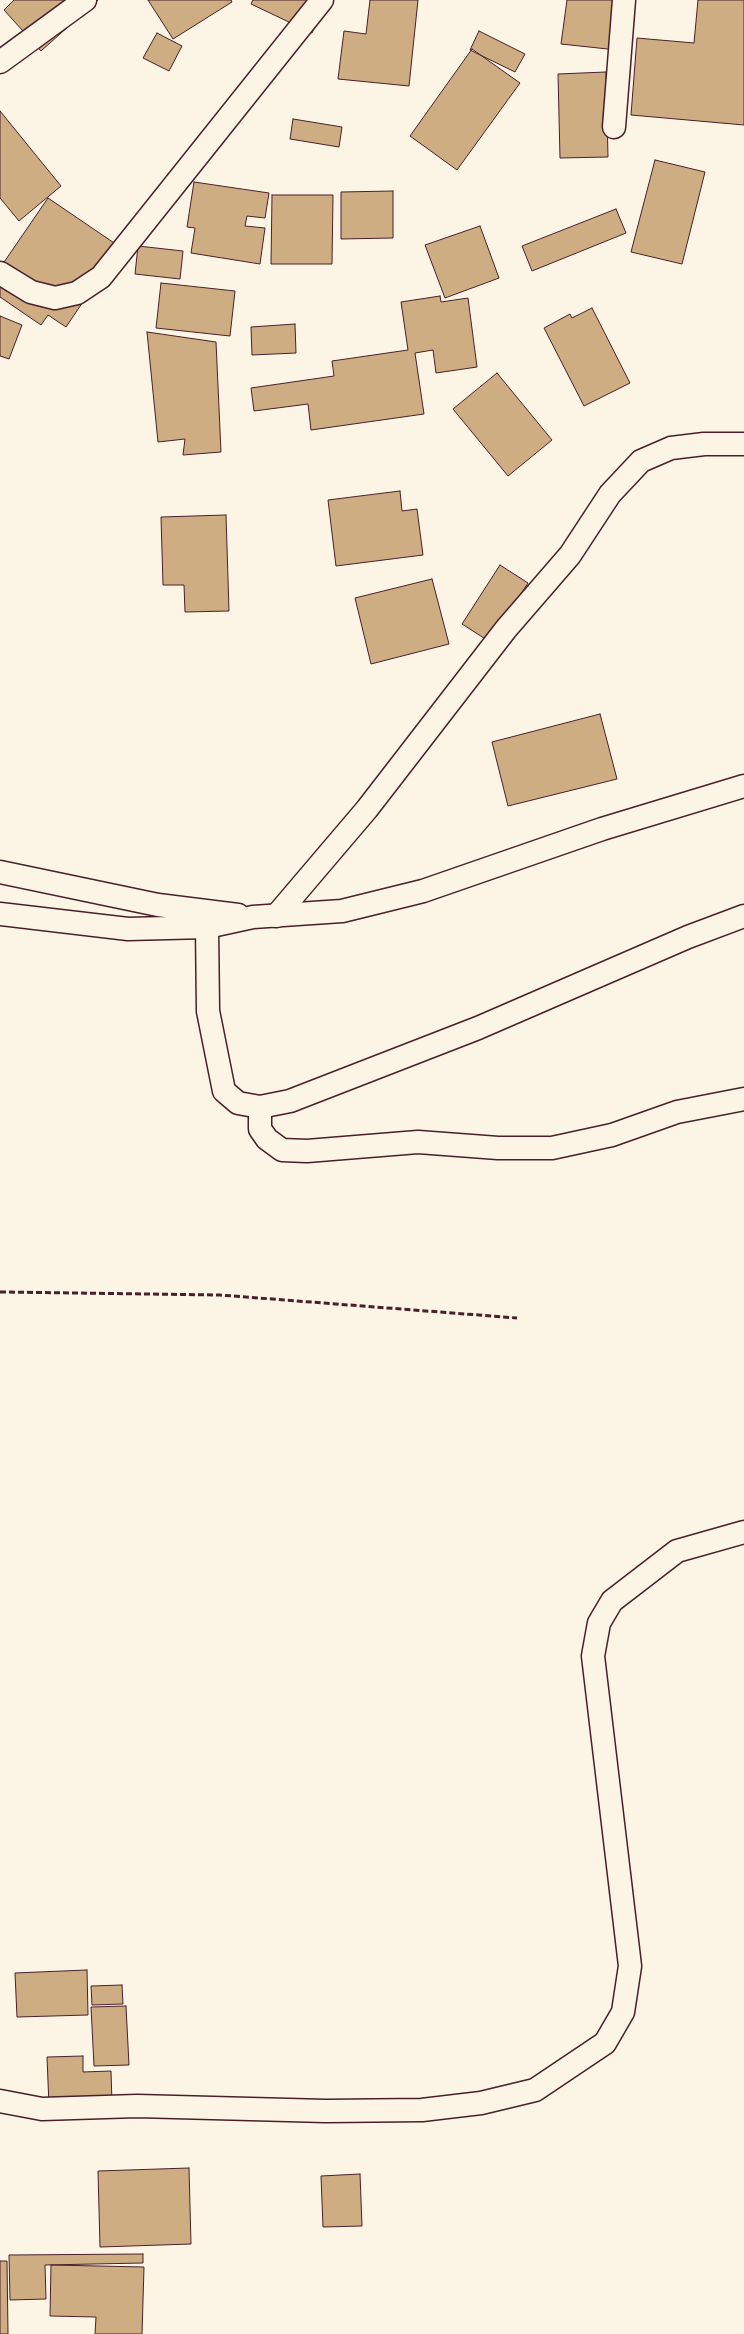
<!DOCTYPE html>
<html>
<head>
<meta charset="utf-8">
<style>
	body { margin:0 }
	canvas { display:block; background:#fcf5e5 }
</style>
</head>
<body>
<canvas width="744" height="2334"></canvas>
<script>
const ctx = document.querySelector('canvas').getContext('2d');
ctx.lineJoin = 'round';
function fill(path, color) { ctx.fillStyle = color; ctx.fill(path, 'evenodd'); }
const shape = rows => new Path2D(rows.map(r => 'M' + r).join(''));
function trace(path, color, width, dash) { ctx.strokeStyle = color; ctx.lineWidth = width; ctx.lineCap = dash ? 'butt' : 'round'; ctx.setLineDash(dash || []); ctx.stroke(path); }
const building = shape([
	[14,0,98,0,41,51,4,10,14,0],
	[148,0,231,0,232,2,173,39,148,0],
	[253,0,327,0,312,33,251,4,253,0],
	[370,0,418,0,409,86,338,79,344,31,366,34,370,0],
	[567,0,623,0,617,50,561,44,567,0],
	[698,0,744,0,744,125,631,115,637,38,694,43,698,0],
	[479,31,525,54,515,72,470,50,479,31],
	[157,33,182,46,169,71,143,58,157,33],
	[472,49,520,83,457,170,410,136,472,49],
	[606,72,608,157,560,158,558,74,606,72],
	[0,111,61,186,19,221,0,198,0,111],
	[293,119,342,127,339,147,290,139,293,119],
	[655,160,705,172,682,264,631,252,655,160],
	[194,182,269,193,265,218,247,216,245,226,265,228,260,264,191,253,195,228,187,227,194,182],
	[393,191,393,238,341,239,341,192,393,191],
	[272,195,333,195,332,264,271,264,272,195],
	[48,198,120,247,66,327,48,315,41,325,0,297,0,268,48,198],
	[616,209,626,233,532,271,522,246,616,209],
	[480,226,499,278,445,298,425,245,480,226],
	[138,246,183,251,180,279,135,274,138,246],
	[161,283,235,291,230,336,156,328,161,283],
	[440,296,441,302,468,298,477,367,436,373,433,350,415,353,424,414,311,430,308,404,254,411,251,388,334,376,332,361,408,350,401,302,440,296],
	[592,308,630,383,584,406,544,328,570,314,572,318,592,308],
	[0,316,22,325,9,359,0,356,0,316],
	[295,324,296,353,252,355,251,327,295,324],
	[147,332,216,342,221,452,183,455,185,439,158,442,147,332],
	[497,373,552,440,508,476,453,409,497,373],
	[400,491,402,511,417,509,423,555,336,566,328,500,400,491],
	[226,515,229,611,185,612,184,585,163,585,161,517,226,515],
	[500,565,528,583,490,642,462,624,500,565],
	[432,579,449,644,371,664,355,598,432,579],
	[600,714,617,779,508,806,492,742,600,714],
	[87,1970,88,2015,17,2017,15,1973,87,1970],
	[122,1985,123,2004,92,2005,91,1986,122,1985],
	[126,2006,129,2065,94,2066,91,2007,126,2006],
	[83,2056,83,2072,111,2071,112,2103,49,2106,47,2057,83,2056],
	[189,2168,191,2244,100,2247,98,2171,189,2168],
	[360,2174,362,2226,323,2227,321,2176,360,2174],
	[143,2254,143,2263,45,2265,46,2299,10,2300,9,2255,143,2254],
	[0,2261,7,2261,8,2334,0,2334,0,2261],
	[51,2265,144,2267,142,2334,95,2334,96,2317,50,2316,51,2265]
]);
const minor = shape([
	[0,62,85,0],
	[614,127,624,0],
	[0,273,31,292,55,298,77,293,101,277,322,0],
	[276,916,367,809,506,629,570,555,610,494,641,461,671,448,704,444,744,444],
	[207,927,208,1011,224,1091,238,1103,260,1107,290,1101,478,1028,688,937,744,916],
	[260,1107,260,1129,267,1139,282,1150,307,1151,418,1142,498,1148,552,1148,612,1135,677,1112,744,1099],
	[0,2101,42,2109,137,2106,326,2111,422,2110,481,2103,535,2090,605,2043,623,2012,630,1966,593,1656,599,1623,612,1601,677,1551,744,1532]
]);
const primary = shape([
	[0,872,158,905,238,915],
	[0,914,128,929,207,927,253,917,342,911,423,891,602,829,744,786]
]);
const rail = shape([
	[0,1292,220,1295,517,1318]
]);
fill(building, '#cfad82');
trace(building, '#4a1f2b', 1);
trace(minor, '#4a1f2b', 25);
trace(primary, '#4a1f2b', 25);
trace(minor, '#fcf5e5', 22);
trace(primary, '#fcf5e5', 22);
trace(rail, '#4a1f2b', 3, [6, 3]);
</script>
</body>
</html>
